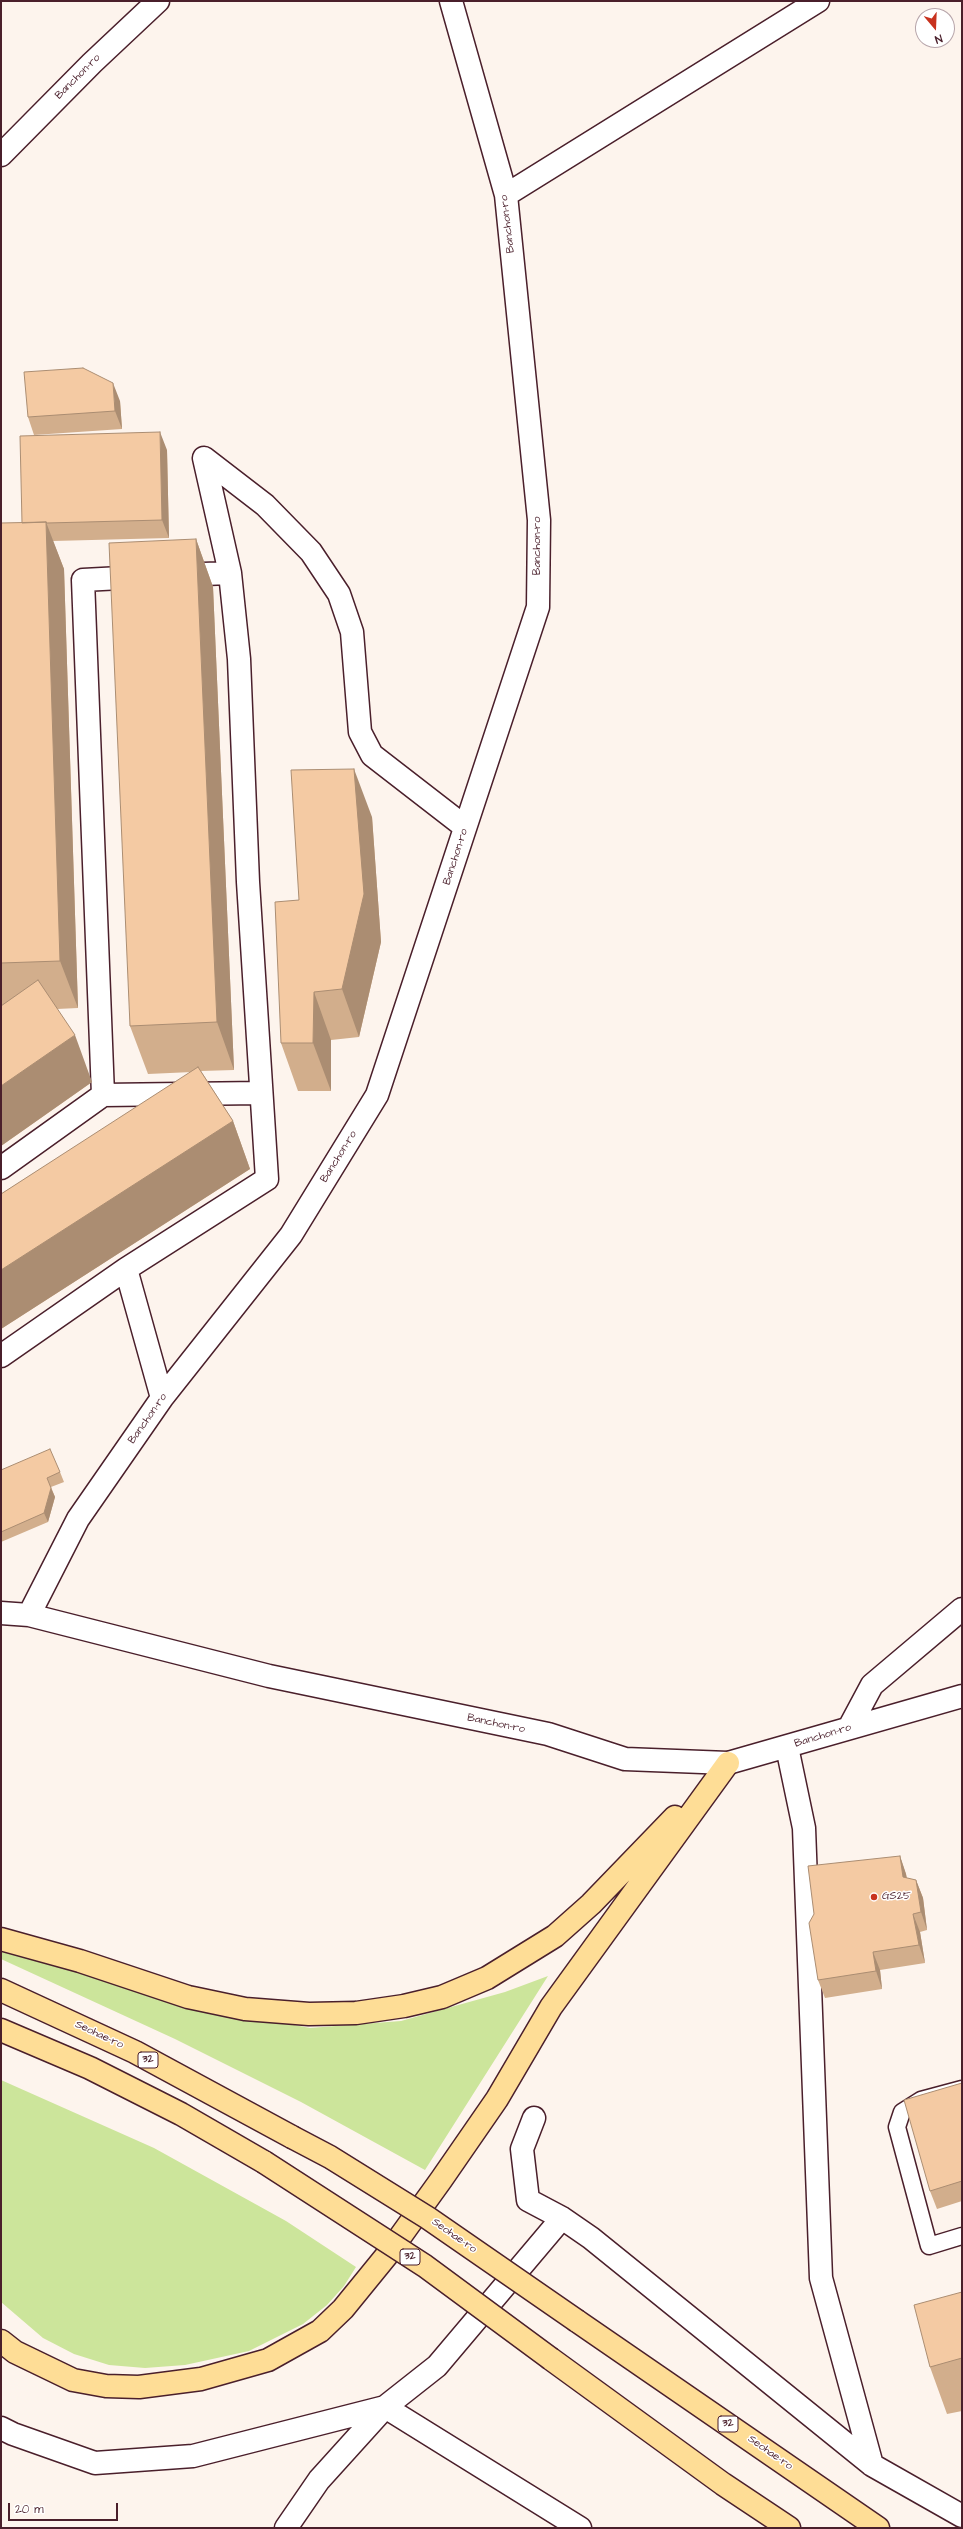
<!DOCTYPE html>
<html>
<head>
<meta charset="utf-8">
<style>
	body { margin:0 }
	#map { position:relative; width:963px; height:2529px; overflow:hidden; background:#fdf4ed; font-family:"Architects Daughter",sans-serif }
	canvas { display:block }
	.frame { position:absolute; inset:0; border:2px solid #4a1f2b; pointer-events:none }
	.north { position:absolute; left:915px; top:8px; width:40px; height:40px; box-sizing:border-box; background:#fff; border:1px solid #b7a5aa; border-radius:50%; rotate:161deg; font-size:11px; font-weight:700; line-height:16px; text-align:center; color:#4a1f2b }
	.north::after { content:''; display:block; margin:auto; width:14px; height:18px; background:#c8321e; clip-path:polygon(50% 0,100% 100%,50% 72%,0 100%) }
	.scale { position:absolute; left:8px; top:2503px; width:110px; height:18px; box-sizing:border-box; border:2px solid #4a1f2b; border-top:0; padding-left:5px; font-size:12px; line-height:14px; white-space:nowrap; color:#4a1f2b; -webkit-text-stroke:3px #fff; paint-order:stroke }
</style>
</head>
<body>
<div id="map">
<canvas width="963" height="2529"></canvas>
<div class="frame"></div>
<div class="north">N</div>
<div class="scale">20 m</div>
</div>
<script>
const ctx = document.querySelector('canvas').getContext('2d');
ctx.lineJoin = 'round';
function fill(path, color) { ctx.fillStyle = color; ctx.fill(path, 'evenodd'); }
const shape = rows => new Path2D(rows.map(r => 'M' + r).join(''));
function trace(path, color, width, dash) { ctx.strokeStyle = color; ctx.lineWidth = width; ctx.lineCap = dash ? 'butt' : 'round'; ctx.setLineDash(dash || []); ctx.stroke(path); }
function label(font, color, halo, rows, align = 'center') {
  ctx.font = font + ' "Architects Daughter",sans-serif'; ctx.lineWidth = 3; ctx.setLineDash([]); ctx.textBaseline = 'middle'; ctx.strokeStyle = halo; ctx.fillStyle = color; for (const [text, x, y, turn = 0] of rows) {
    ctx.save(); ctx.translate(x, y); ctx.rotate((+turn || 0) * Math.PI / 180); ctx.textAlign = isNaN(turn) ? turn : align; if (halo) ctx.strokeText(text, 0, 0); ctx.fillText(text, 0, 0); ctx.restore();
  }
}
const green = shape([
	[1,1944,195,2006,310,2028,401,2021,505,1992,548,1976,425,2170,301,2102,175,2039,1,1959],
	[1,2080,154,2148,286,2221,356,2267,344,2286,327,2305,303,2324,249,2351,185,2365,145,2368,109,2365,74,2354,43,2338,1,2302]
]);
const service = shape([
	[962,2089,921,2100,902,2112,897,2127,929,2246,962,2236]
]);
const minor = shape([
	[1,155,92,63,158,1],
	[506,195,818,1],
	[230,573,204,458,265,505,311,552,339,594,352,632,360,732,372,755,465,827],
	[103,1095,260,1093],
	[1,1168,103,1095,83,580,140,577],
	[126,1269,162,1398],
	[1,1356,126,1269,267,1179,248,882,239,659,230,573,178,575],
	[1,1613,29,1615,269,1676,548,1734,625,1759,728,1763,962,1696],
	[29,1615,78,1519,162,1398,291,1235,377,1095,538,607,539,520,506,195,451,1],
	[849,1728,872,1685,962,1609],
	[787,1747,804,1828,821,2278,872,2465],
	[534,2118,522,2149,528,2200,562,2218,591,2238,872,2465,962,2516],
	[1,2428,13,2434,95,2463,193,2456,385,2407,437,2366,562,2218],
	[286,2528,319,2480,385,2407,580,2528]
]);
const trunk = shape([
	[1,1939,80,1961,188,1997,245,2009,309,2014,356,2013,404,2006,442,1997,487,1978,555,1936,591,1904,675,1817],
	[1,1990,135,2052,292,2137],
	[1,2030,90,2068,181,2114,264,2162],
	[577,2321,878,2528],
	[1,2341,15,2352,73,2380,106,2386,139,2387,201,2379,268,2360,320,2331,343,2309,387,2255,441,2180,497,2099,551,2007,728,1763],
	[551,2359,723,2484,789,2528]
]);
const trunkBridge = shape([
	[292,2137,330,2157,428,2218,577,2321],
	[264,2162,425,2266,551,2359]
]);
const wall = shape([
	[120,401,122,429,34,435,28,417],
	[167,450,169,538,53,541,64,569,78,1008,57,1009,92,1082,1,1146,1,523,22,523],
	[196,539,213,587,234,1070,201,1071,233,1121,250,1169,1,1329,1,1194,192,1072,148,1074,130,1026],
	[372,817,381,942,359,1037,331,1040,331,1091,298,1091,281,1043,299,900],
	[1,1470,60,1472,64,1482,51,1487,55,1497,48,1522,1,1542],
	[900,1856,906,1874,907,1878,916,1880,923,1898,927,1930,920,1932,925,1963,880,1970,882,1989,825,1998,818,1980],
	[962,2083,962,2201,937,2209,930,2191],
	[962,2292,962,2411,947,2414,930,2367]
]);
const shadedWall = shape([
	[113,383,120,401,122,429,115,411],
	[160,432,167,450,169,538,162,520],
	[46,522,64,569,78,1008,60,961],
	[196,539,213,587,234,1070,217,1022],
	[354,769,372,817,381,942,359,1037,342,989],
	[314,992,331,1040,331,1091,313,1043],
	[75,1035,92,1082,1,1146,1,1086],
	[233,1121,250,1169,1,1329,1,1270],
	[51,1488,55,1497,48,1522,44,1513],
	[900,1856,906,1874,909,1895,903,1877],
	[916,1880,923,1898,927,1930,921,1912],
	[913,1914,920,1932,925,1963,919,1945],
	[873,1952,880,1970,882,1989,876,1971]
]);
const building = shape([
	[83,368,113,383,115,411,28,417,24,372,83,368],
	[160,432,162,520,47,523,46,522,22,523,20,436,160,432],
	[46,522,60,961,1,963,1,523,46,522],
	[196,539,217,1022,130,1026,109,543,196,539],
	[354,769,364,894,342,989,314,992,313,1043,281,1043,275,902,299,900,291,770,354,769],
	[38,980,75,1035,1,1086,1,1006,38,980],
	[198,1067,233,1121,1,1270,1,1194,198,1067],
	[50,1449,60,1472,47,1478,51,1488,44,1513,1,1532,1,1470,50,1449],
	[900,1856,903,1877,916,1880,921,1912,913,1914,919,1945,873,1952,876,1971,818,1980,809,1923,814,1914,808,1866,900,1856],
	[962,2083,962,2181,930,2191,904,2100,962,2083],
	[962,2292,962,2358,930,2367,914,2305,962,2292]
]);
const markers = [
	[874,1897,4,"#c8321e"]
];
const shields = [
	[148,2060,20],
	[410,2257,20],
	[728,2424,20]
];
const shieldNames = [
	["32",148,2060],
	["32",410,2257],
	["32",728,2424]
];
const streetNames = [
	["Banchon-ro",78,77,-45],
	["Banchon-ro",508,224,-97],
	["Banchon-ro",538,546,-90],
	["Banchon-ro",456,857,-72],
	["Banchon-ro",339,1157,-58],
	["Banchon-ro",148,1419,-55],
	["Banchon-ro",496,1724,12],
	["Banchon-ro",823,1736,-17],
	["Seohae-ro",99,2035,25],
	["Seohae-ro",454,2236,35],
	["Seohae-ro",770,2453,35]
];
const poiNames = [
	["GS25",882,1897]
];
fill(green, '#cce59b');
trace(service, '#4a1f2b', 19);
trace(minor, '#4a1f2b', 25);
trace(trunk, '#4a1f2b', 25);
trace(service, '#fff', 16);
trace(minor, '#fff', 22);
trace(trunk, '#fedd96', 22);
trace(trunkBridge, '#4a1f2b', 25, []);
trace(trunkBridge, '#fedd96', 22);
fill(wall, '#d2ae8c');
fill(shadedWall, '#ab8d72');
fill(building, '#f4caa3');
trace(building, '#ab8d72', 1);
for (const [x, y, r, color] of markers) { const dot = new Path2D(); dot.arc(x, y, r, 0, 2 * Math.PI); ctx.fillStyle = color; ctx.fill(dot); trace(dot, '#fff', 1.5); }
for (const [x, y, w] of shields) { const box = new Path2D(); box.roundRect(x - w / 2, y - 8, w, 16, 3); ctx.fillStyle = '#fff'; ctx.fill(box); trace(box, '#4a1f2b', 1); }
label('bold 10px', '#4a1f2b', null, shieldNames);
label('11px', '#4a1f2b', '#fff', streetNames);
label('11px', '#4a1f2b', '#fff', poiNames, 'left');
</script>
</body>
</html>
